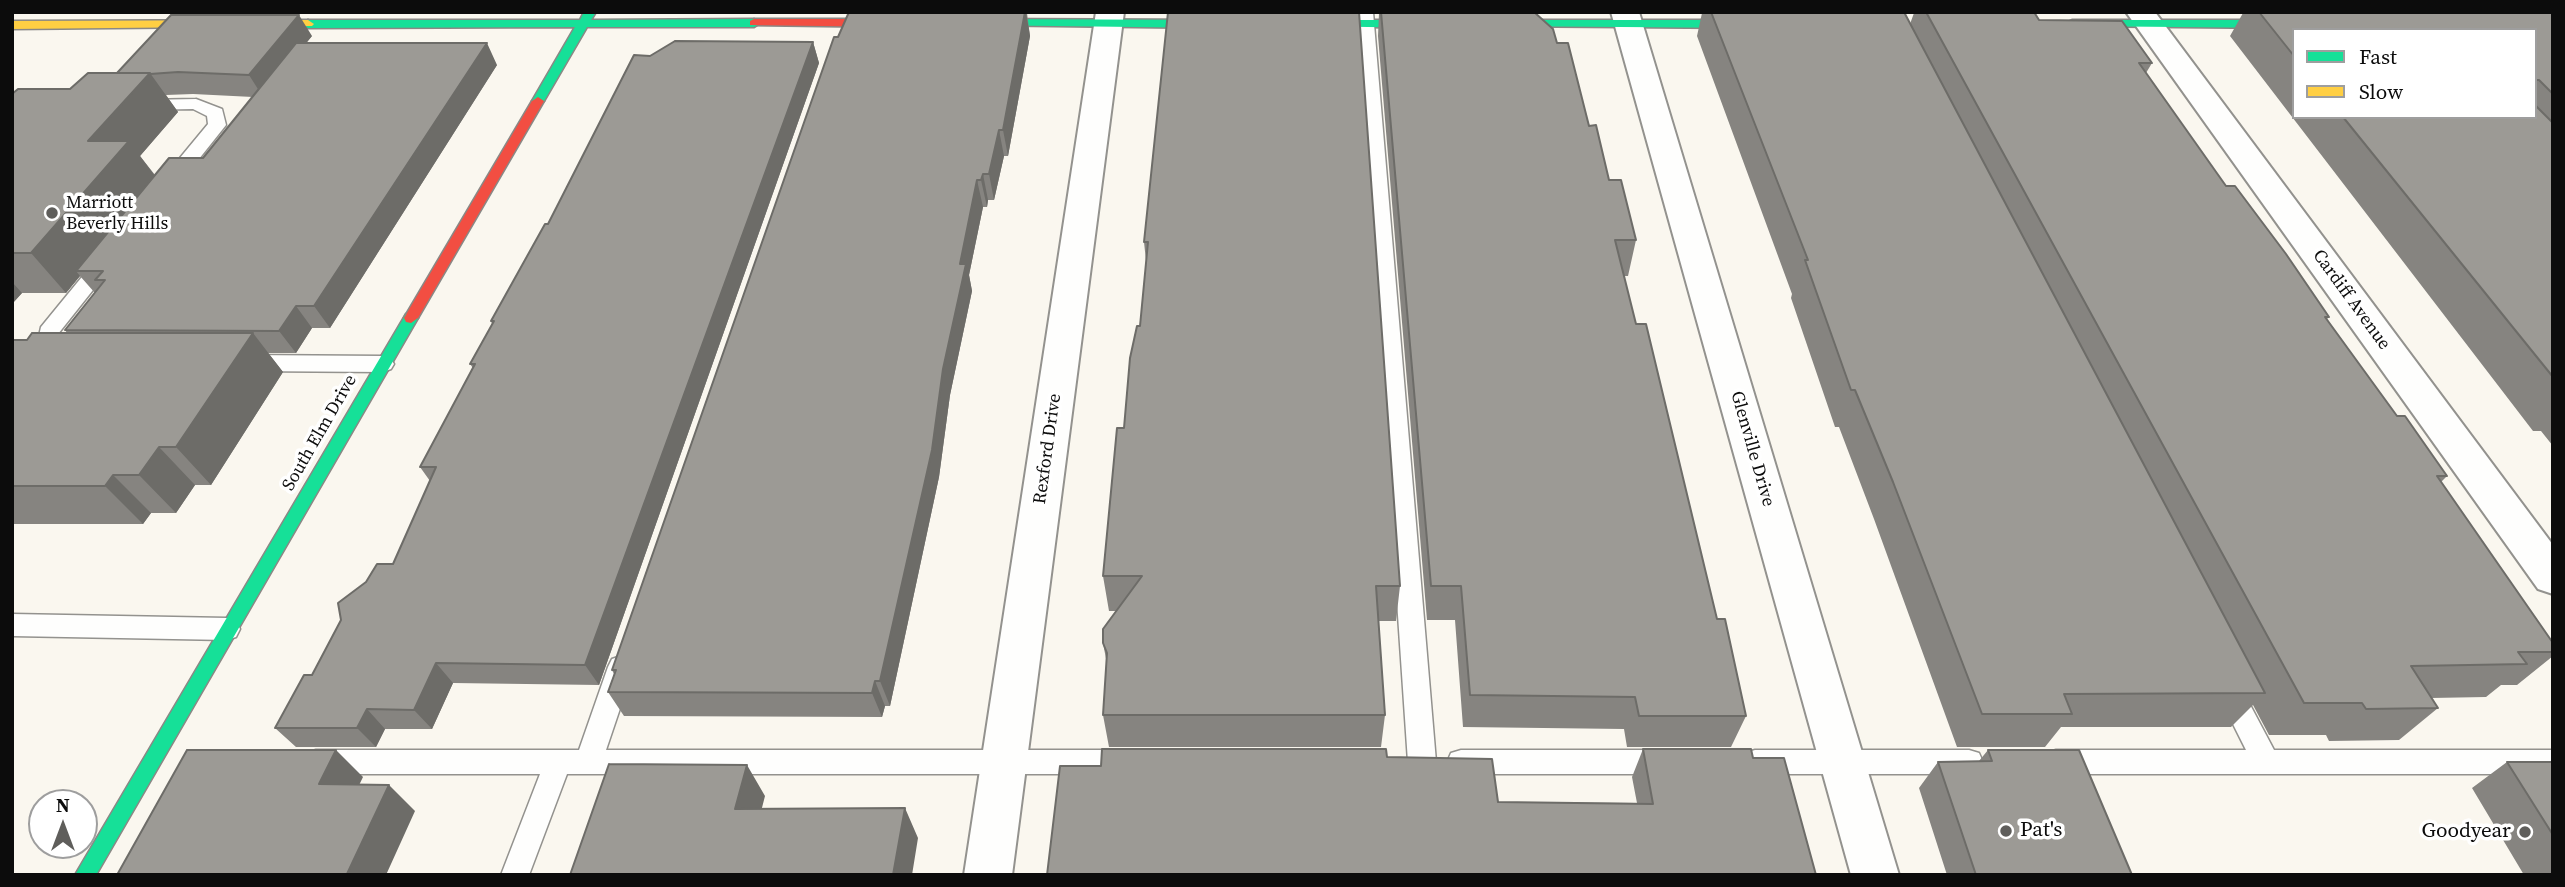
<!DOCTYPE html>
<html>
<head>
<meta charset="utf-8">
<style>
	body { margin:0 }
	#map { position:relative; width:2565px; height:887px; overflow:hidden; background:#faf7ef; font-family:"Source Serif 4",serif }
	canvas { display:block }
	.frame { position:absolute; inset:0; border:14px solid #0c0c0c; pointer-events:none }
	.legend { position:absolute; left:2292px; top:28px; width:245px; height:91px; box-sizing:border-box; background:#fff; border:2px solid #9e9e9e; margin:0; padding:9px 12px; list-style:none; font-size:21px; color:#0c0c0c }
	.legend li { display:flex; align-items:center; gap:14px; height:35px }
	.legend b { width:35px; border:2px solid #9e9e9e }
	.north { position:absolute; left:28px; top:789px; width:70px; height:70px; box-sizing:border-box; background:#fff; border:2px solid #9e9e9e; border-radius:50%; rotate:0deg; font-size:19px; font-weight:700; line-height:28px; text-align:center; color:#0c0c0c }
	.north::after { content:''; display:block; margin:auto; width:24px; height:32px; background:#5f5e5b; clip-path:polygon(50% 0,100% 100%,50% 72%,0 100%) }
</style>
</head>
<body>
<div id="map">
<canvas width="2565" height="887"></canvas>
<div class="frame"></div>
<ul class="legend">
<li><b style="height:9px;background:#16e098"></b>Fast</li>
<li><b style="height:9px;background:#ffcf43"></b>Slow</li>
</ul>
<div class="north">N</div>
</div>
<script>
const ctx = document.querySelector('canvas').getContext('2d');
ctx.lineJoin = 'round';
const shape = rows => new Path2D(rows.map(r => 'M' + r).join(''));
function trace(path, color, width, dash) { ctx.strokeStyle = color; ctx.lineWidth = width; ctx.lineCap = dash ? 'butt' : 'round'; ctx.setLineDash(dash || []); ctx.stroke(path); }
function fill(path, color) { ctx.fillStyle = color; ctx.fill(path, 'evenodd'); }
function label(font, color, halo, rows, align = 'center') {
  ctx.font = font + ' "Source Serif 4",serif'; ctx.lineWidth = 7; ctx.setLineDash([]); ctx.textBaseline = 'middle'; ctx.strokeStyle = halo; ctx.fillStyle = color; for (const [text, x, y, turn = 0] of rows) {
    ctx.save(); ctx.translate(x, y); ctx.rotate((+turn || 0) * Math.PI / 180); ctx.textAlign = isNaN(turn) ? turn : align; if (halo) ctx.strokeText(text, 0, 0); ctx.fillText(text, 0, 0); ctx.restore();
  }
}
const lane = shape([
	[1357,12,1373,12,1436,762,1432,771,1422,774,1412,771,1408,762,1357,12],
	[196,99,222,109,226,125,179,184,165,184,162,180,165,176,208,124,207,116,193,109,143,110,134,105,143,100,196,99],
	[106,254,116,261,58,334,57,350,66,357,63,362,55,365,38,359,35,354,41,327,99,256,106,254],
	[246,355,383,356,391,359,394,364,391,369,383,372,246,371,238,368,235,363,238,358,246,355],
	[12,614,227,618,236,621,240,629,236,637,227,640,12,636,12,614],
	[621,656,630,659,634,667,606,750,1132,750,1142,753,1146,762,1142,771,1132,774,567,774,529,875,501,875,540,774,316,774,306,771,302,762,306,753,316,750,579,750,608,667,612,659,621,656],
	[2229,679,2238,682,2274,750,2553,750,2553,774,2056,774,2046,771,2042,762,2046,753,2056,750,2246,750,2216,690,2220,682,2229,679],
	[1461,750,1668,750,1678,753,1682,762,1678,771,1668,774,1461,774,1451,771,1447,762,1451,753,1461,750],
	[1755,750,1969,750,1979,753,1983,762,1979,771,1969,774,1755,774,1745,771,1741,762,1745,753,1755,750]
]);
const street = shape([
	[1096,12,1124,12,1012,875,964,875,1096,12],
	[1611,12,1639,12,1899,875,1851,875,1611,12],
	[2126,12,2155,12,2553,545,2553,594,2538,589,2126,12]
]);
const fast = shape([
	[584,12,596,12,591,20,754,19,760,23,754,27,587,27,544,101,538,105,532,101,575,27,308,28,302,24,308,20,580,20,584,12],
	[976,19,1217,20,1223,24,1217,28,972,25,972,21,976,19],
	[1309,20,1431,20,1437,24,1431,28,1305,26,1303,24,1309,20],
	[1494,20,1753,20,1759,24,1753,28,1490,26,1488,24,1494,20],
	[2072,20,2288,20,2294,24,2288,28,2068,26,2068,22,2072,20],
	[411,313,418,318,96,875,75,875,406,314,411,313]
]);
const slow = shape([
	[308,20,314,24,312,26,12,29,12,21,308,20]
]);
const jam = shape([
	[754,19,895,19,901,23,895,27,750,25,750,21,754,19],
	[538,97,544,101,418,318,411,323,406,322,404,318,532,101,538,97]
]);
const wall = shape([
	[206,12,331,12,330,13,206,13],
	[849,12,1035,12,1035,13,1027,13,1030,36,1008,156,1004,156,994,200,988,200,987,207,983,207,969,275,972,291,950,395,939,477,890,706,885,706,882,717,624,716,608,692,614,674,612,670,838,37],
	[1168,12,1400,586,1396,621,1378,621,1385,715,1381,747,1109,747,1103,715,1107,664,1103,643,1116,611,1109,611,1103,576,1124,428,1140,326,1146,261,1144,242],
	[1375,12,1534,12,1557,43,1589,126,1609,180,1636,240,1628,276,1624,276,1636,324,1717,619,1746,716,1731,747,1627,747,1624,729,1463,727,1455,620,1427,620,1378,36,1379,13],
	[1688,12,2034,12,2039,20,2152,63,2146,73,2226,186,2329,317,2327,319,2397,416,2447,476,2441,482,2553,643,2553,656,2517,685,2501,685,2486,697,2431,698,2438,708,2399,740,2329,741,2326,735,2269,735,2253,705,2231,727,2061,727,2045,747,1957,747,1874,519,1839,427,1835,427,1791,298,1792,294,1697,36,1702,13],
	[1904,13,1914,13,1910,24],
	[2211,12,2553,12,2553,446,2541,431,2533,431,2230,36,2243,13],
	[2294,30,2535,30,2535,117,2294,117],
	[312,36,306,43,497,65,330,328,312,328,296,353,268,353,283,372,211,485,195,485,176,513,151,513,143,524,12,524,12,340,27,340,67,333,65,330,95,293,80,276,66,293,22,293,12,304,12,94,70,89,117,73],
	[193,94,253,97,203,158,155,175,140,156,178,112,166,95],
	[813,42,819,63,599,685,453,683,432,729,385,729,376,747,296,747,275,728,312,675,393,564,430,481,420,467,473,368,470,364,492,324,491,321,650,56],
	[1643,749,1753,758,1816,875,1101,766,1387,757,1498,802,1637,803,1632,777],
	[1988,750,2132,875,1947,875,1919,788,1938,762,1979,761],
	[2507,762,2553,762,2553,875,2524,875,2472,788]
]);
const shadedWall = shape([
	[1025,12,1026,12,1030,36,1008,156,1003,130],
	[299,15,312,36,263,97,249,75],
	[813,42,819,63,599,685,585,665],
	[487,43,497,65,330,328,314,306],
	[150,73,178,112,140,156,158,180,76,271,80,276,66,293,31,253,88,141],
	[999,130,1004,156,994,200,989,174],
	[983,174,988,200,987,207,981,180],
	[977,180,983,207,969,275,972,291,950,395,939,477,890,706,880,681,943,369,960,264],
	[12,282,22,293,12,304],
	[296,306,312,328,296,353,279,331],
	[253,333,283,372,211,485,176,447],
	[159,447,195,485,176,513,139,475],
	[113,475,151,513,143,524,105,486],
	[436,663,453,683,432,729,414,710],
	[875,681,885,706,882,717,872,693],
	[367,709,385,729,376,747,357,728],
	[336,750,363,777,347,810,319,784],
	[747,765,765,796,754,839,735,809],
	[389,785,415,811,386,875,347,874],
	[905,808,918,838,912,875,893,875]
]);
const building = shape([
	[849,12,1025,12,1003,130,999,130,989,174,983,174,981,180,977,180,960,264,966,264,943,369,932,450,880,681,875,681,872,693,608,692,616,670,612,670,834,37,838,37,849,12],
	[1168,12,1359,12,1400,586,1376,586,1385,715,1103,715,1107,653,1103,643,1103,629,1142,576,1103,576,1117,428,1124,428,1130,358,1137,326,1140,326,1148,242,1144,242,1168,12],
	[1381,12,1534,12,1553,29,1557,43,1568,43,1589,126,1596,125,1609,180,1621,180,1636,240,1615,240,1636,324,1646,324,1717,619,1725,619,1746,716,1639,716,1635,697,1470,695,1461,586,1431,586,1381,12],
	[1711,12,1904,12,2265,693,2064,694,2072,714,1982,714,1893,482,1855,390,1851,390,1805,260,1808,260,1711,12],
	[1926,12,2034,12,2039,20,2122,21,2152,63,2139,63,2226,186,2235,186,2286,254,2329,317,2325,317,2397,416,2405,416,2447,476,2437,476,2553,643,2553,652,2518,652,2527,664,2411,666,2438,708,2366,709,2362,703,2304,703,1926,12],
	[2259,12,2553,12,2553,94,2539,80,2535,80,2535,30,2294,30,2294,56,2259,12],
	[171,15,299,15,249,75,178,72,150,74,150,73,117,73,171,15],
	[675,41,813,42,585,665,436,663,414,710,367,709,357,728,275,728,304,675,312,675,341,620,338,603,366,582,377,564,393,564,436,467,420,467,475,364,470,364,494,321,491,321,545,224,548,224,634,55,650,56,675,41],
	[296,43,487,43,314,306,296,306,279,331,65,330,105,280,95,280,103,271,76,271,169,158,203,158,296,43],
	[88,73,150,73,88,141,129,141,31,253,12,253,12,94,18,89,70,89,88,73],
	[2535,105,2553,123,2553,377,2343,117,2535,117,2535,105],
	[32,333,253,333,176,447,159,447,139,475,113,475,105,486,12,486,12,340,27,340,32,333],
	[1102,749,1386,749,1387,757,1492,759,1498,802,1653,804,1643,749,1751,749,1753,758,1784,758,1816,875,1047,875,1060,766,1101,766,1102,749],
	[187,750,336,750,319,784,389,785,347,874,404,875,117,875,187,750],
	[1988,750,2079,750,2132,875,1976,875,1938,762,1992,761,1988,750],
	[2507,762,2553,762,2553,835,2507,762],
	[609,764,747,765,735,809,905,808,893,875,570,875,609,764]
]);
const markers = [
	[52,213,7,"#5f5e5b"],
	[2006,831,7,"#5f5e5b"],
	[2525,832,7,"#5f5e5b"]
];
const poiNames = [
	["Marriott",66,203],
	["Beverly Hills",66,224]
];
const streetNames = [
	["Cardiff Avenue",2351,300,54],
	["South Elm Drive",320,433,-60],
	["Rexford Drive",1048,449,-82],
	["Glenville Drive",1752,449,74]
];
const nearPoinames = [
	["Pat's",2020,831],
	["Goodyear",2511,832,"right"]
];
trace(lane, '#93928e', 3);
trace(street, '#93928e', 4);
trace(fast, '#8a8885', 3);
trace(slow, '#8a8885', 3);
trace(jam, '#8a8885', 3);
fill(lane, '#fefefd');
fill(street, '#fefefd');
fill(fast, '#16e098');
fill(slow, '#ffcf43');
fill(jam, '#f24e42');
fill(wall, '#868480');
fill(shadedWall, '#6d6c68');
fill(building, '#9c9a95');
trace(building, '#6d6c68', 2);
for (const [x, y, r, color] of markers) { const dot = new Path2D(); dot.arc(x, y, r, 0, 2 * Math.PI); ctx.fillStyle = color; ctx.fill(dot); trace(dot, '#fff', 2.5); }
label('18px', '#0c0c0c', '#fff', poiNames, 'left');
label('18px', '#0c0c0c', '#fff', streetNames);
label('21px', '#0c0c0c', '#fff', nearPoinames, 'left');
</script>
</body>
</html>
